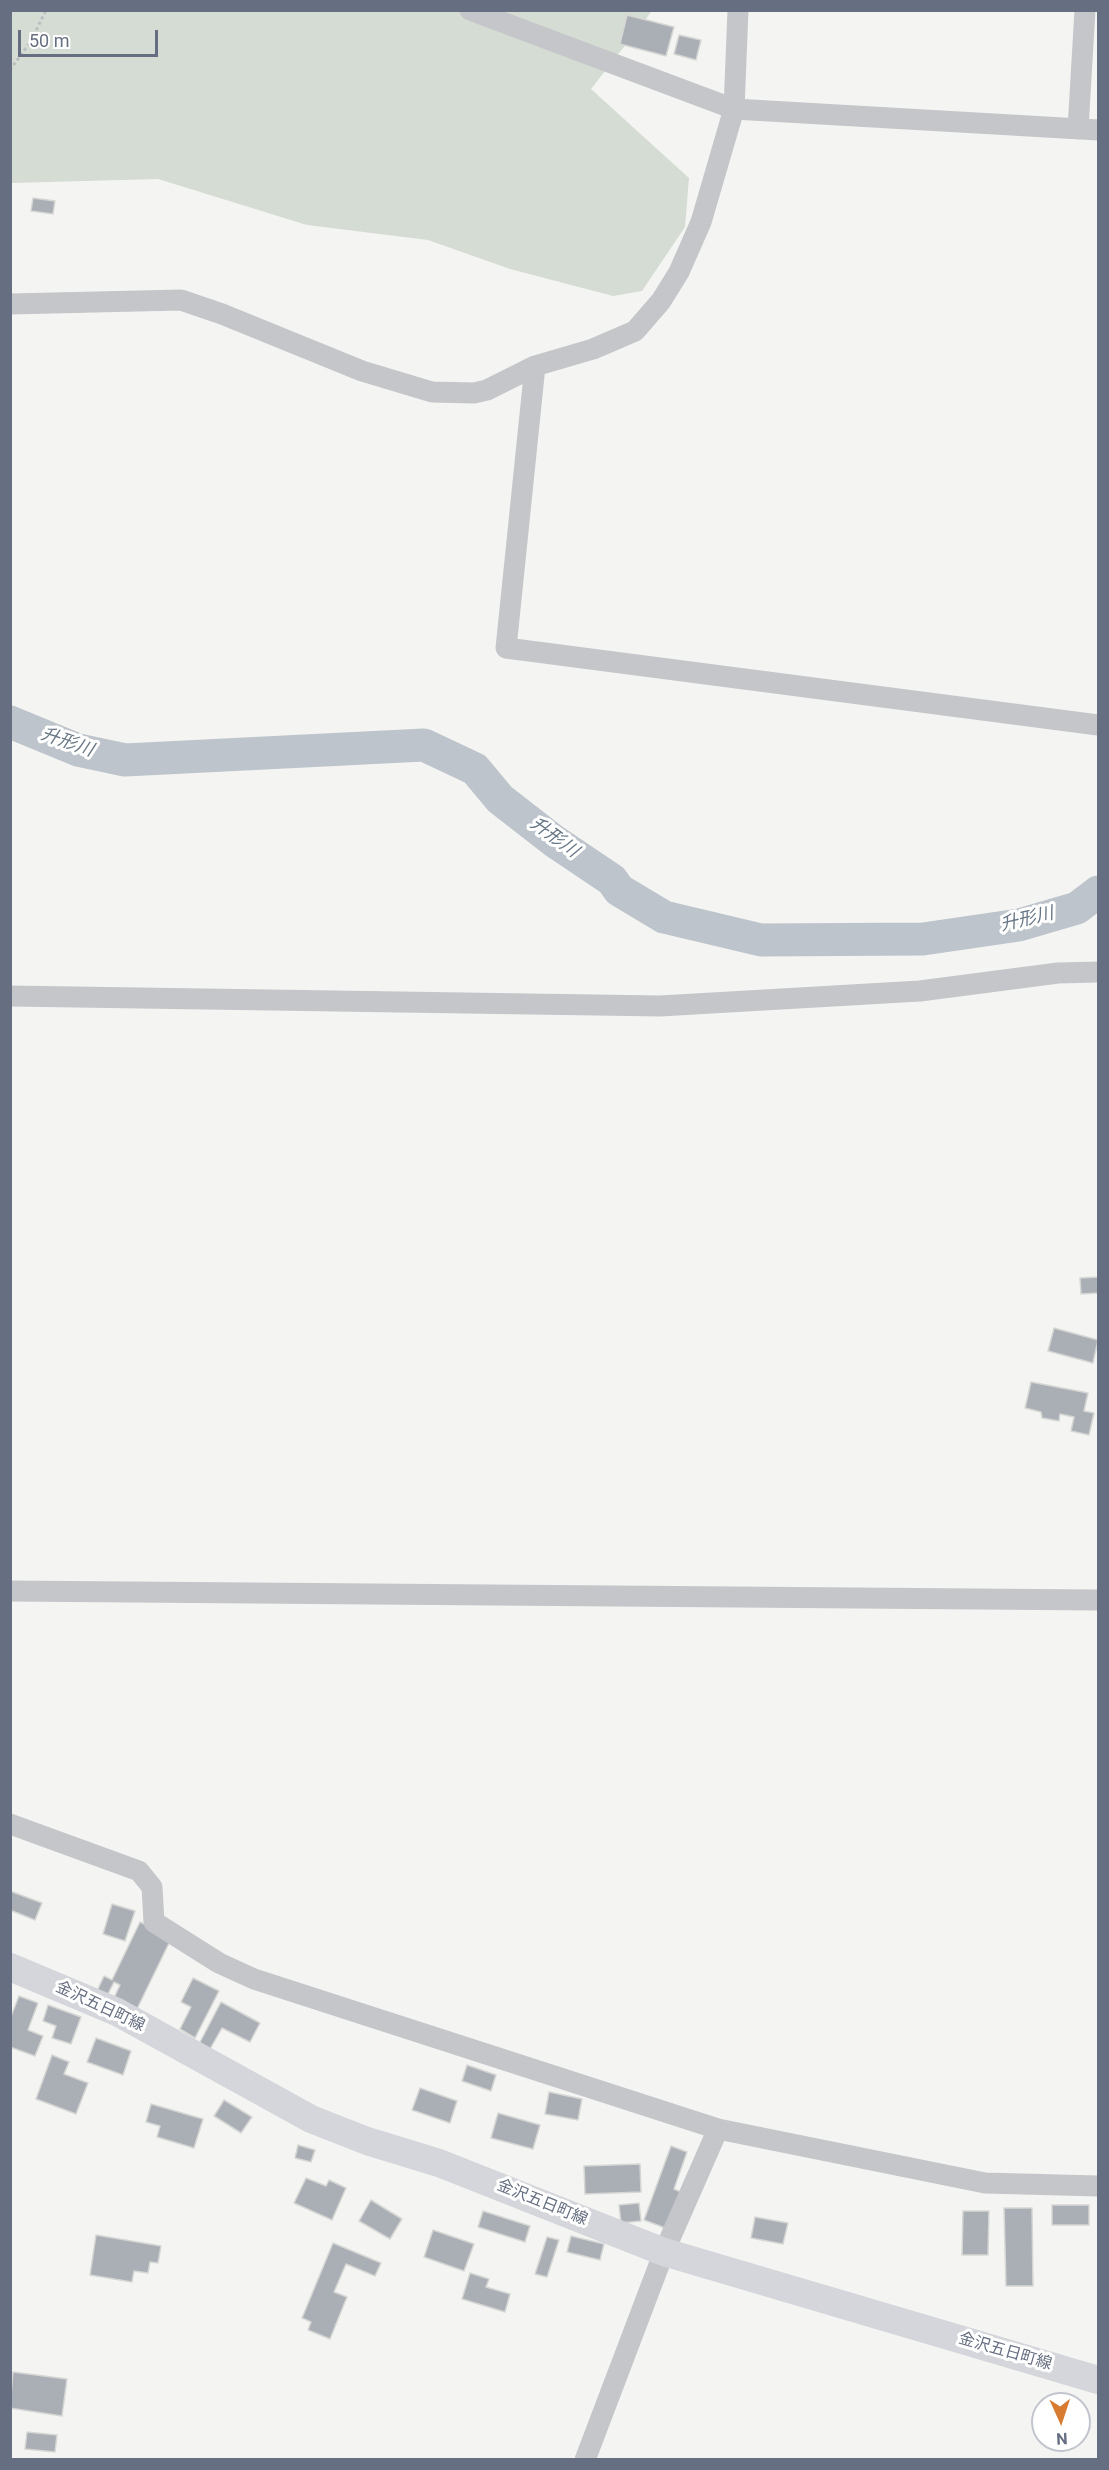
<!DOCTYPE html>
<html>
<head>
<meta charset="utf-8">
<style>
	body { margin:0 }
	#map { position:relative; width:1109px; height:2470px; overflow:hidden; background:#f4f5f2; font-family:Roboto,sans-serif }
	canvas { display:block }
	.frame { position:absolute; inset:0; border:12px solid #666f81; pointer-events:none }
	.north { position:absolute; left:1031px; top:2392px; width:60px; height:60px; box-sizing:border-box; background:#fff; border:2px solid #c2c5cd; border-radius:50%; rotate:177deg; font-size:16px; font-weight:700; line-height:24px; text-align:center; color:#666f81 }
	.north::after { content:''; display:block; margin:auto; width:21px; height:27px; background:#d77c30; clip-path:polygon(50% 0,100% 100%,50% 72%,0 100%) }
	.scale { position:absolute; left:18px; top:30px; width:140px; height:27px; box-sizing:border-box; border:3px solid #666f81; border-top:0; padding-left:8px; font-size:18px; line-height:21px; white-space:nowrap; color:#666f81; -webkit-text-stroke:4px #fff; paint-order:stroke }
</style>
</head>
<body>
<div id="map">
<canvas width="1109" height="2470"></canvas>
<div class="frame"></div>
<div class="north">N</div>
<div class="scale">50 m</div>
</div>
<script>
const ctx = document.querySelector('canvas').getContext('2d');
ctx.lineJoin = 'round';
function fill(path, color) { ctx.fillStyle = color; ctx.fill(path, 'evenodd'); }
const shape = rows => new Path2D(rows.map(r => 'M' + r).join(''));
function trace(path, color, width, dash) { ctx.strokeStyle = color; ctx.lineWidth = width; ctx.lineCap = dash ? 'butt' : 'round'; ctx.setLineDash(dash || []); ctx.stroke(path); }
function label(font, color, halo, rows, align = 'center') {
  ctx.font = font + ' Roboto,"Noto Sans JP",sans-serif'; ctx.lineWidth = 6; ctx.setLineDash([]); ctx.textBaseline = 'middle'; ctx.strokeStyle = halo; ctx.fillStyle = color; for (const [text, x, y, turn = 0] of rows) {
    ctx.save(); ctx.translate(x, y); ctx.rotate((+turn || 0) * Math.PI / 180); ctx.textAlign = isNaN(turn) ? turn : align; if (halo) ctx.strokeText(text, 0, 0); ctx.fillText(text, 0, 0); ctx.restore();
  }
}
const green = shape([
	[10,11,652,11,591,89,689,178,685,227,642,291,613,296,510,269,428,240,307,225,158,179,11,183]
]);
const river = shape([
	[10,722,78,750,125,760,424,745,475,769,500,799,554,841,612,880,619,890,664,917,761,940,923,939,1019,925,1077,908,1098,892]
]);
const building = shape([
	[627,15,674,27,666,56,620,44,627,15],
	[679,35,701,40,696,60,674,54,679,35],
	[33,198,55,201,53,214,31,211,33,198],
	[1098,1277,1098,1293,1081,1294,1080,1278,1098,1277],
	[1054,1328,1098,1340,1093,1363,1048,1351,1054,1328],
	[1031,1382,1088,1393,1084,1411,1094,1413,1089,1435,1071,1431,1074,1417,1060,1414,1059,1421,1042,1418,1041,1412,1025,1408,1031,1382],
	[10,1891,42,1903,35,1920,10,1910,10,1891],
	[112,1904,135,1911,125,1941,103,1934,112,1904],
	[140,1922,172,1937,135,2013,112,2002,120,1985,114,1982,107,1996,97,1991,104,1976,112,1980,140,1922],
	[193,1978,219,1991,195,2038,180,2029,191,2007,181,2002,193,1978],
	[19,1996,38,2003,28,2030,43,2036,35,2056,10,2047,10,2019,19,1996],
	[221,2002,260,2023,250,2042,222,2028,210,2049,199,2044,221,2002],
	[48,2005,81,2017,71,2044,52,2038,56,2026,43,2021,48,2005],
	[96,2038,131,2051,123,2075,87,2062,96,2038],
	[52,2055,69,2062,64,2074,88,2083,76,2114,36,2099,52,2055],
	[467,2065,496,2075,491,2091,462,2081,467,2065],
	[420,2088,457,2101,450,2123,412,2110,420,2088],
	[549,2092,582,2099,578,2120,545,2114,549,2092],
	[224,2100,252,2117,241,2133,214,2116,224,2100],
	[151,2104,203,2119,194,2148,157,2137,160,2126,146,2122,151,2104],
	[498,2113,540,2125,533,2149,491,2138,498,2113],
	[298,2145,315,2150,311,2162,295,2158,298,2145],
	[671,2146,687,2152,674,2189,681,2192,668,2229,644,2220,671,2146],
	[640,2164,641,2192,585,2194,584,2166,640,2164],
	[306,2178,326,2186,329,2180,346,2188,332,2220,294,2203,306,2178],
	[371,2200,402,2219,390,2239,359,2221,371,2200],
	[639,2203,641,2221,621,2223,619,2205,639,2203],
	[1052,2205,1089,2205,1089,2225,1052,2225,1052,2205],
	[1004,2208,1032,2208,1033,2286,1006,2286,1004,2208],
	[483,2211,530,2226,525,2242,478,2227,483,2211],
	[963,2211,989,2211,988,2255,962,2255,963,2211],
	[755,2217,788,2223,783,2244,751,2238,755,2217],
	[433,2230,474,2244,464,2271,424,2257,433,2230],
	[96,2235,161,2246,158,2263,150,2262,148,2273,134,2271,132,2282,90,2275,96,2235],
	[571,2236,604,2244,600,2260,567,2252,571,2236],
	[547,2237,559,2240,547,2277,535,2274,547,2237],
	[333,2243,381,2263,375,2276,346,2264,334,2292,347,2297,330,2339,308,2330,311,2322,302,2318,333,2243],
	[470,2273,489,2279,486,2287,510,2294,505,2312,462,2299,470,2273],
	[13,2372,67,2379,62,2416,10,2408,13,2372],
	[27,2432,57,2435,55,2452,25,2449,27,2432]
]);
const path = shape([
	[10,70,31,41,46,10]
]);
const street = shape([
	[470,10,734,109,1098,130],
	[1078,129,1085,10],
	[10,304,181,300,222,314,362,371,432,392,474,393,487,390,535,366,593,349,635,331,661,301,679,272,701,222,734,109,738,10],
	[535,366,506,648,1098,725],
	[10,996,660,1006,920,991,1058,973,1098,972],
	[10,1591,1098,1600],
	[10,1824,139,1871,152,1887,154,1922,219,1963,254,1979,718,2129,985,2183,1098,2186],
	[585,2460,664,2252,718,2129]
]);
const secondary = shape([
	[10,1967,117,2012,311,2119,367,2141,439,2163,664,2252,1098,2380]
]);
const streetNames = [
	["金沢五日町線",100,2007,25],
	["金沢五日町線",542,2203,22],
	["金沢五日町線",1005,2352,16]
];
const waterNames = [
	["升形川",67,743,19],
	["升形川",554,838,36],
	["升形川",1027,920,-13]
];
fill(green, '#d5dcd3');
trace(river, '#bec4cb', 33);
fill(building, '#aaafb6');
trace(building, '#d6d7d4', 1.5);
trace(path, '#bdbec1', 3, [3, 3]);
trace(street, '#c4c6ca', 21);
trace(secondary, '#d4d6dc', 28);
label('16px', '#666f81', '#fff', streetNames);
label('italic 18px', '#677685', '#fff', waterNames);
</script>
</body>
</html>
